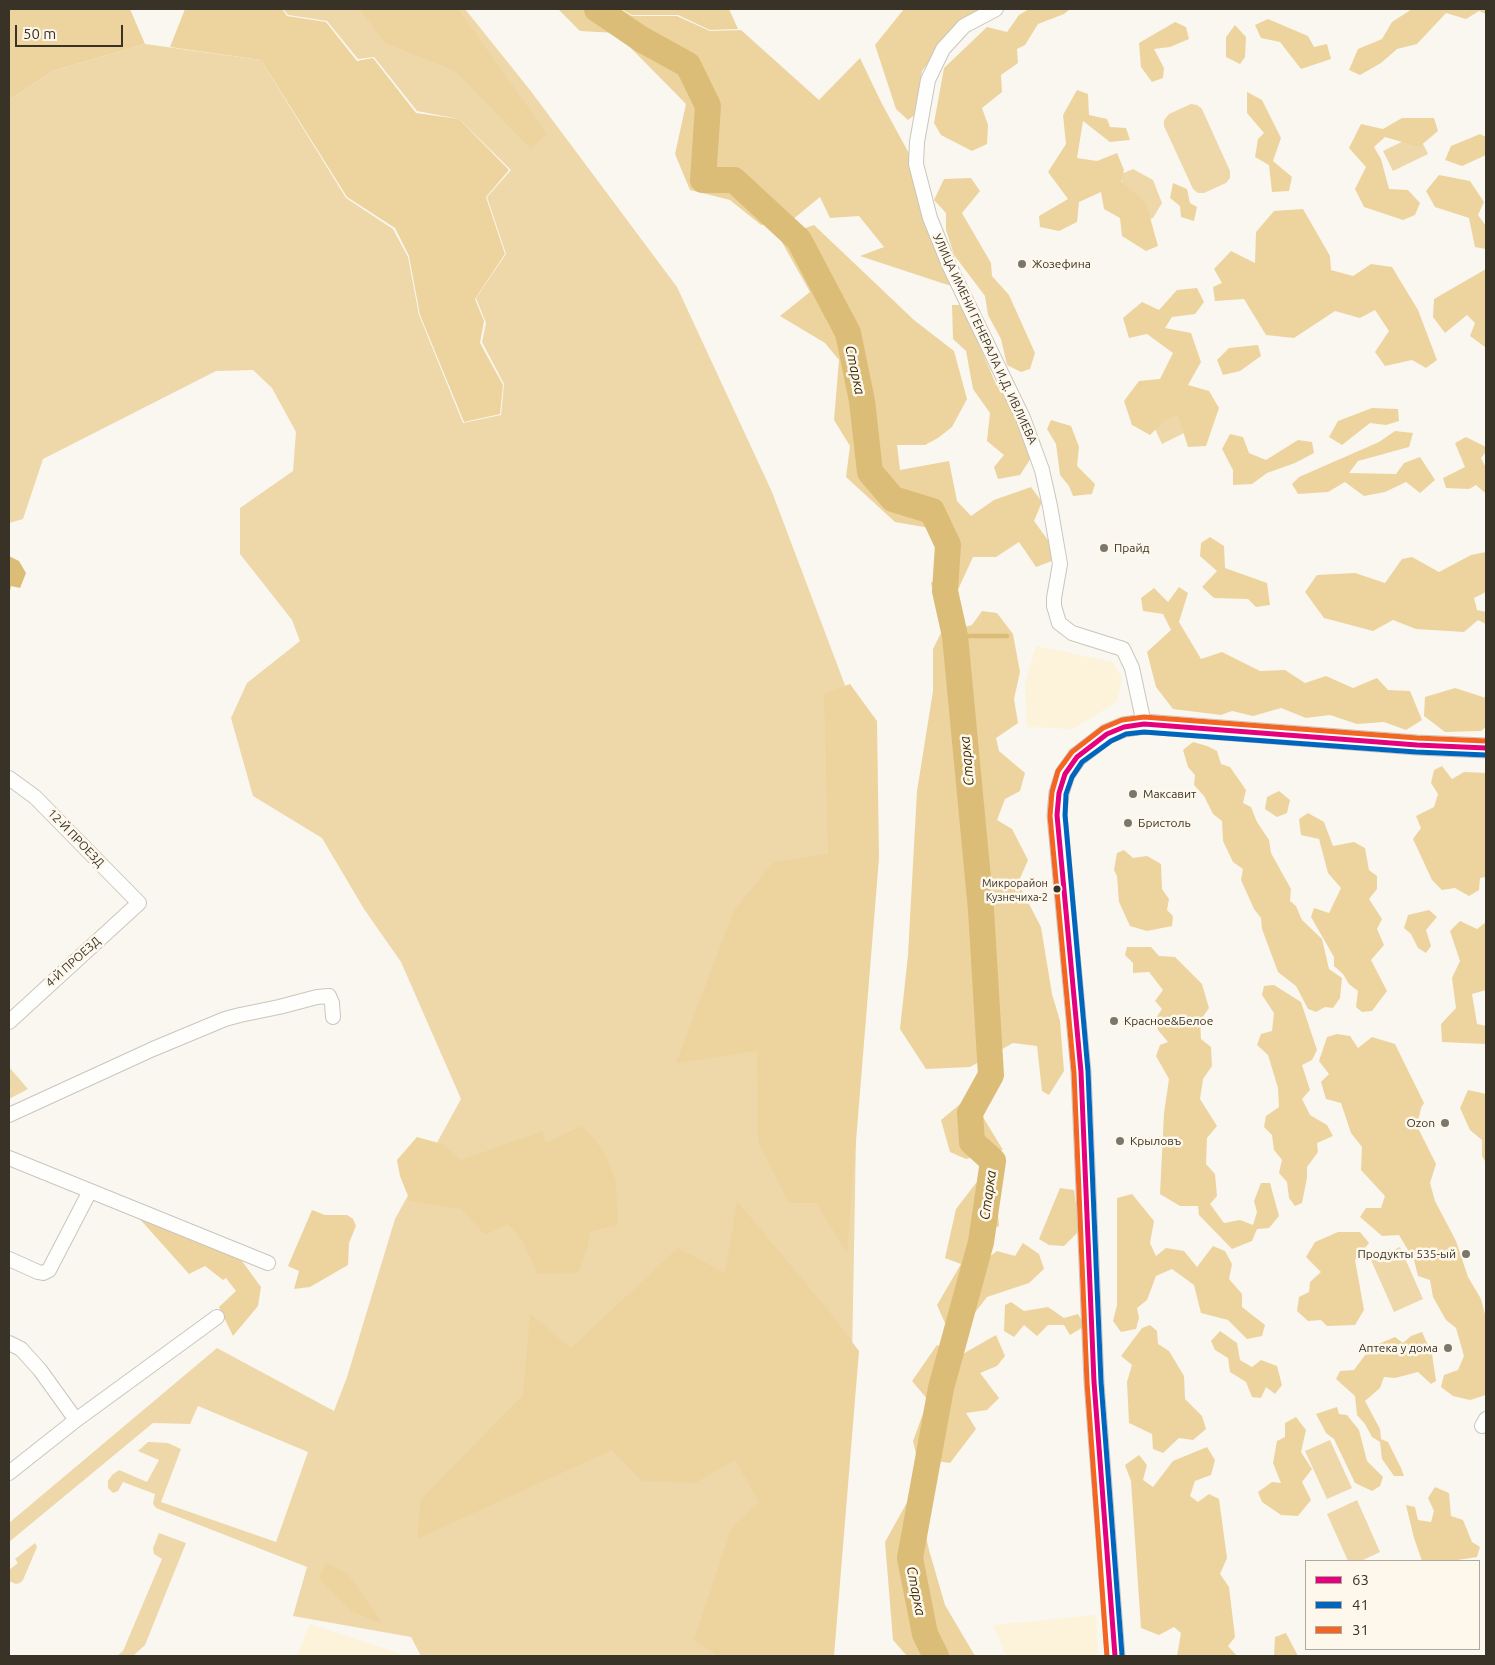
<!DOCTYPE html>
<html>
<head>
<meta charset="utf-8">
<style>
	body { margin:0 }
	#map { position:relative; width:1495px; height:1665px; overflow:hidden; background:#faf7f0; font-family:Ubuntu,sans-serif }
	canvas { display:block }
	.frame { position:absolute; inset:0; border:10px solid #383227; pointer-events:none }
	.legend { position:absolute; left:1305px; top:1560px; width:175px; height:90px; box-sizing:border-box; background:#fef8ec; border:1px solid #afa99d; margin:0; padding:6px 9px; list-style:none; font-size:15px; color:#383227 }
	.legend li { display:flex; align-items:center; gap:10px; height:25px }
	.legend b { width:25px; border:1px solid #afa99d }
	.scale { position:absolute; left:15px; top:25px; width:108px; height:22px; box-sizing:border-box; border:2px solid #383227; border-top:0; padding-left:6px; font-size:15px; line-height:18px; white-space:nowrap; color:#383227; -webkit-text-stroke:4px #fef8ec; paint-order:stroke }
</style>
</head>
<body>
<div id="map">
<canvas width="1495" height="1665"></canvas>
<div class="frame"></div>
<ul class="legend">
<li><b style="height:6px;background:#e5007d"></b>63</li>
<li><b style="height:6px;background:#0065bd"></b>41</li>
<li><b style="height:6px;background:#f26522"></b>31</li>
</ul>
<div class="scale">50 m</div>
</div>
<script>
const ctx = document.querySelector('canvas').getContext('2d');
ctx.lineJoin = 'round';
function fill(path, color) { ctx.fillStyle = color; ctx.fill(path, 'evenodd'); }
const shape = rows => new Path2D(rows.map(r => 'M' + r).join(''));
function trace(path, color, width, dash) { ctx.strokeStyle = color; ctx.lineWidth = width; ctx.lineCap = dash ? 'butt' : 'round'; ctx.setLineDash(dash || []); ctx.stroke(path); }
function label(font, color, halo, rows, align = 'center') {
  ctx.font = font + ' Ubuntu,sans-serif'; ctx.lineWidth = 5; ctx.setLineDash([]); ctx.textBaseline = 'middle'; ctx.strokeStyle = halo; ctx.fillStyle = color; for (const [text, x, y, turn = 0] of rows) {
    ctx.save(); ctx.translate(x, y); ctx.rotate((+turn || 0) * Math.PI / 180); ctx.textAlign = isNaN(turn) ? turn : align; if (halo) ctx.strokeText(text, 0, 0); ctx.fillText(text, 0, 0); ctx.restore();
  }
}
const built = shape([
	[1036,646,1113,662,1122,679,1117,702,1073,729,1027,727,1025,683],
	[1096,1615,1098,1656,1006,1656,993,1625],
	[310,1624,398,1653,400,1656,297,1656]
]);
const green = shape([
	[283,9,465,9,530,90,677,287,772,492,857,717,857,1082,852,1360,822,1656,421,1656,411,1637,293,1616,307,1567,156,1508,153,1504,155,1494,123,1482,118,1491,113,1493,108,1488,108,1481,112,1475,119,1470,147,1482,159,1460,138,1451,148,1442,168,1443,181,1449,161,1502,276,1542,308,1452,198,1406,190,1424,153,1423,9,1542,9,1523,217,1348,334,1411,347,1377,395,1219,461,1099,401,962,364,909,322,838,253,796,231,718,247,683,300,641,292,620,240,554,240,508,293,471,296,432,272,388,253,370,216,371,43,459,23,519,9,523,9,100,53,71,145,44,261,60,346,198,393,229,408,257,419,315,463,423,501,415,504,384,482,342,486,323,476,298,506,254,487,197,511,170,459,119,417,111,374,57,358,59,327,21,288,15],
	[1191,104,1197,105,1202,109,1230,171,1230,178,1226,183,1204,193,1198,193,1193,189,1164,126,1164,120,1169,114],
	[1418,134,1428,154,1393,171,1383,151],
	[1133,169,1153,180,1162,203,1153,218,1142,222,1119,175],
	[1173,402,1186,432,1162,444,1148,414],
	[9,1067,28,1089,9,1099],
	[1400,1247,1423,1299,1394,1312,1371,1260],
	[1330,1440,1352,1488,1327,1499,1305,1451],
	[1357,1500,1380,1552,1361,1561,1348,1561,1327,1514],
	[159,1533,186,1543,145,1645,133,1656,117,1656,123,1651,162,1559,154,1554,153,1548],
	[35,1543,37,1547,23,1580,20,1583,16,1584,9,1581,9,1570,18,1563,15,1559]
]);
const forest = shape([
	[9,9,130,9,145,44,53,71,9,100],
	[185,9,282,9,287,16,326,22,357,61,373,58,416,113,459,119,509,170,486,197,505,254,475,299,484,321,480,343,503,385,500,414,464,422,420,315,409,256,395,228,347,197,261,60,170,47],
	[360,9,458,9,547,134,531,149,455,71,385,43],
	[558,9,619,9,632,16,677,16,710,31,741,30,819,100,860,58,881,102,912,159,954,287,860,256,884,247,859,216,830,218,820,197,792,220,761,225,730,200,690,190,675,154,686,104,616,33,580,31],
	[621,9,729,9,738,29,710,30,678,15,632,15],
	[904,9,984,9,940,47,922,71,916,114,908,120,896,109,875,45],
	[1029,9,1070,9,1064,14,1038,24,1025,45,1017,49,1018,63,1001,75,1002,92,982,108,988,125,987,144,972,151,941,135,934,123,944,68,987,27,1007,32,1019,15],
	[1412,9,1486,9,1486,14,1479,11,1466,19,1446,13,1417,44,1397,49,1381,63,1360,75,1349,70,1358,49,1382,39,1392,22],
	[1268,19,1308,36,1314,47,1327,44,1331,59,1301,69,1280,42,1261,38,1255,25],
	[1175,22,1186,27,1189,39,1170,47,1154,49,1164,68,1163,78,1152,82,1141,67,1139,43],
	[1235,25,1246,37,1245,57,1240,64,1226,57,1226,37],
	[1077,90,1088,94,1089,115,1107,119,1110,127,1126,128,1130,140,1110,142,1083,121,1077,158,1097,161,1117,153,1124,170,1121,181,1146,203,1158,246,1146,251,1122,236,1120,218,1104,209,1101,192,1079,202,1077,222,1059,231,1040,227,1039,216,1068,199,1048,172,1066,144,1063,115],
	[1247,92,1262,100,1281,138,1273,161,1292,177,1289,191,1272,192,1269,165,1255,157,1258,139,1264,133,1247,113],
	[1402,118,1434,118,1438,131,1419,147,1385,137,1374,147,1381,159,1389,189,1408,190,1420,203,1415,215,1403,220,1364,207,1355,189,1366,167,1349,148,1361,124,1383,129],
	[1480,134,1486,137,1486,155,1462,166,1445,160,1451,146],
	[1439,175,1470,181,1484,202,1478,215,1486,226,1486,249,1475,247,1469,218,1435,207,1426,191],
	[971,178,980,191,962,213,991,263,992,276,1009,295,1035,353,1030,369,1021,372,1007,365,1001,339,988,315,985,296,954,255,946,230,946,213,934,200,944,179],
	[1173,183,1187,189,1190,203,1197,207,1194,221,1181,217,1180,206,1170,198],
	[1303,209,1330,256,1331,270,1353,276,1371,264,1392,267,1418,310,1437,360,1426,368,1412,360,1385,366,1375,352,1389,331,1375,310,1360,318,1335,311,1294,338,1266,335,1244,299,1215,301,1213,287,1222,283,1214,269,1231,251,1255,263,1256,232,1274,211],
	[814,225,914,320,954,351,967,399,952,427,938,438,925,445,897,445,900,470,949,461,957,501,971,516,994,500,1031,487,1042,502,1034,521,1050,543,1052,561,1036,567,1019,542,996,557,973,557,955,596,934,597,931,583,950,559,930,528,895,522,846,477,850,446,834,420,839,360,825,343,780,316,810,292,779,237],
	[1486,269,1486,346,1485,347,1470,336,1475,323,1467,315,1445,333,1433,317,1434,299],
	[1197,288,1204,302,1195,314,1172,317,1165,328,1191,333,1201,362,1188,385,1209,391,1219,408,1206,446,1188,447,1178,415,1165,420,1150,435,1132,425,1124,401,1139,381,1160,379,1173,353,1147,334,1129,338,1123,318,1142,302,1159,310,1177,290],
	[952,305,962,305,996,384,1014,412,1031,458,1020,475,998,479,994,467,1004,455,987,441,990,413,973,389,966,351,953,339],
	[1258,345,1261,356,1240,371,1223,375,1217,360,1229,348],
	[1372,408,1398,409,1399,421,1386,425,1370,423,1342,445,1329,437,1338,421],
	[1051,420,1071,426,1079,447,1077,466,1095,484,1092,494,1073,496,1069,486,1060,475,1056,444,1047,429],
	[1395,431,1413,433,1409,447,1358,461,1349,473,1396,474,1404,463,1420,457,1435,480,1420,493,1406,482,1385,492,1364,496,1345,482,1328,492,1298,494,1292,484,1299,477,1379,442],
	[1230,434,1243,437,1249,453,1266,460,1298,440,1312,442,1314,453,1295,463,1267,473,1252,484,1233,485,1233,470,1222,449],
	[1466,437,1486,447,1486,452,1481,458,1486,468,1486,492,1484,492,1476,485,1469,489,1446,488,1443,478,1465,467,1455,443],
	[1210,537,1224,546,1225,568,1267,583,1270,605,1256,607,1248,599,1214,598,1202,587,1217,571,1200,556,1201,543],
	[1486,552,1486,592,1474,598,1477,610,1486,612,1486,624,1478,620,1464,632,1416,629,1393,620,1373,631,1324,618,1305,592,1317,575,1355,573,1385,583,1402,559,1412,557,1439,572,1471,555],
	[1179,587,1188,593,1179,622,1201,659,1222,652,1260,671,1285,670,1305,683,1326,676,1353,688,1377,678,1388,690,1410,691,1422,720,1406,730,1384,722,1357,724,1330,715,1306,718,1281,708,1253,716,1232,711,1221,715,1173,709,1156,687,1147,652,1171,630,1163,614,1143,611,1141,598,1154,588,1168,602],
	[982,611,997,613,1013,634,1020,672,1014,699,1018,723,996,738,999,751,1025,773,1020,791,1005,799,997,820,1012,829,1028,860,1018,883,1041,927,1052,994,1060,1021,1064,1071,1049,1095,1042,1091,1037,1046,1013,1043,970,1067,926,1069,900,1029,908,955,917,791,933,691,933,649,941,633,972,625],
	[850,684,877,721,879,858,847,1252,816,1203,789,1203,758,1142,757,1051,676,1063,734,910,774,862,828,854,824,694],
	[1455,688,1486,698,1486,727,1481,731,1445,732,1424,716,1425,697],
	[1193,742,1207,746,1217,751,1221,764,1230,767,1246,790,1243,803,1251,807,1257,822,1269,840,1271,853,1291,889,1290,901,1296,906,1302,920,1322,939,1329,969,1342,978,1340,998,1333,1008,1325,1007,1316,1012,1308,1009,1296,986,1278,972,1262,929,1261,918,1254,909,1241,880,1243,869,1233,862,1223,841,1222,821,1213,814,1204,796,1194,785,1195,775,1188,767,1183,750],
	[1442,766,1452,779,1464,772,1486,773,1486,877,1480,878,1479,890,1469,896,1455,888,1442,890,1432,880,1413,839,1421,828,1416,816,1434,807,1438,794,1431,783,1434,770],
	[1279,791,1290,800,1287,813,1277,817,1265,809,1267,797],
	[1308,813,1324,822,1333,846,1354,842,1365,848,1369,870,1377,876,1377,889,1369,899,1382,919,1377,929,1384,945,1371,960,1387,991,1372,1011,1362,1012,1356,1007,1358,991,1349,984,1343,974,1334,966,1334,957,1311,917,1314,908,1329,913,1341,888,1328,873,1319,839,1301,835,1299,819],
	[1124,850,1133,858,1147,856,1161,864,1162,889,1169,899,1167,910,1173,916,1172,926,1147,931,1130,926,1119,902,1117,876,1114,870,1117,853],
	[1429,910,1437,917,1426,930,1431,946,1426,953,1418,948,1411,934,1404,928,1408,915],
	[1460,921,1477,929,1486,922,1486,990,1472,994,1477,1024,1486,1026,1486,1044,1442,1042,1441,1024,1456,1008,1452,978,1460,961,1450,931],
	[1127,947,1151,947,1159,956,1175,957,1202,984,1209,1008,1200,1021,1201,1039,1211,1047,1212,1066,1203,1079,1200,1099,1217,1126,1207,1138,1206,1164,1215,1174,1217,1196,1210,1204,1224,1223,1240,1220,1253,1225,1257,1212,1254,1201,1261,1183,1270,1183,1279,1216,1269,1228,1257,1229,1252,1241,1232,1249,1199,1215,1198,1206,1180,1206,1160,1194,1164,1113,1169,1079,1156,1056,1160,1045,1168,1042,1158,1030,1156,1018,1162,1009,1155,1001,1163,990,1149,972,1133,973,1133,963,1125,955],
	[1274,985,1301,1002,1317,1050,1312,1060,1302,1065,1310,1090,1302,1099,1310,1115,1327,1125,1333,1136,1317,1143,1318,1152,1307,1167,1307,1178,1302,1203,1295,1206,1289,1198,1287,1182,1279,1173,1282,1160,1274,1150,1272,1135,1264,1127,1266,1116,1279,1107,1278,1088,1268,1055,1257,1045,1261,1034,1272,1031,1274,1013,1262,995,1264,986],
	[1337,1034,1350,1036,1358,1048,1372,1037,1395,1044,1424,1103,1421,1108,1417,1126,1436,1164,1430,1183,1435,1201,1456,1241,1468,1277,1481,1299,1486,1318,1486,1395,1470,1400,1453,1396,1441,1387,1444,1375,1458,1370,1464,1356,1456,1328,1446,1320,1433,1297,1430,1280,1418,1276,1414,1260,1399,1235,1382,1236,1360,1217,1366,1208,1381,1208,1385,1196,1361,1170,1362,1147,1351,1133,1341,1103,1326,1099,1321,1082,1329,1074,1319,1061,1327,1037],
	[991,1088,983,1117,1003,1150,966,1159,950,1152,941,1120,971,1095],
	[1468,1090,1486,1094,1486,1163,1482,1156,1482,1140,1470,1130,1460,1108],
	[582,1126,596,1141,606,1157,616,1181,618,1225,590,1232,588,1246,578,1273,538,1274,522,1240,508,1224,485,1235,461,1209,410,1201,400,1176,397,1160,417,1137,442,1144,461,1160,543,1131,545,1143],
	[995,1181,999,1226,988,1231,985,1260,997,1251,1015,1256,1023,1243,1039,1254,1044,1269,1029,1283,987,1297,973,1315,955,1312,945,1323,937,1305,961,1264,945,1258,956,1209,976,1183],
	[1060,1188,1074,1190,1077,1212,1077,1233,1064,1246,1049,1245,1039,1239],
	[1132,1194,1154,1221,1150,1243,1156,1256,1166,1248,1184,1251,1197,1267,1213,1246,1225,1251,1232,1264,1229,1279,1242,1294,1242,1307,1265,1325,1262,1336,1247,1339,1228,1320,1201,1313,1194,1285,1172,1269,1156,1276,1147,1300,1137,1308,1139,1318,1136,1329,1121,1332,1113,1321,1117,1305,1117,1198],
	[737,1201,828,1310,859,1351,834,1656,715,1656,715,1654,694,1640,732,1527,759,1502,735,1460,695,1483,642,1481,612,1450,417,1539,421,1499,523,1395,530,1314,571,1348,678,1248,725,1273],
	[312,1210,325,1215,347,1215,353,1219,356,1226,349,1243,348,1265,310,1287,294,1289,299,1271,288,1266],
	[138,1217,239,1257,261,1287,258,1306,233,1336,219,1307,236,1291,226,1278,223,1280,205,1266,189,1274],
	[1338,1232,1360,1232,1369,1243,1355,1260,1364,1310,1355,1325,1327,1326,1321,1320,1308,1321,1297,1311,1299,1297,1309,1292,1310,1282,1321,1272,1306,1257,1315,1242],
	[1011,1302,1024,1311,1048,1307,1064,1318,1078,1314,1085,1326,1070,1335,1064,1325,1048,1325,1037,1336,1024,1325,1014,1337,1004,1331,1005,1305],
	[1150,1325,1157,1331,1158,1344,1169,1351,1184,1376,1185,1399,1202,1416,1206,1429,1193,1440,1179,1438,1163,1453,1153,1449,1152,1434,1129,1423,1127,1382,1132,1365,1121,1356,1142,1328],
	[1220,1331,1237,1343,1240,1360,1252,1367,1261,1360,1277,1366,1282,1385,1275,1394,1266,1387,1261,1398,1252,1397,1246,1382,1230,1372,1228,1358,1215,1350,1211,1341],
	[1422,1332,1432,1354,1436,1381,1431,1384,1418,1372,1395,1378,1384,1377,1380,1388,1365,1401,1380,1429,1381,1439,1388,1442,1401,1468,1404,1476,1394,1476,1382,1459,1380,1442,1372,1437,1365,1424,1357,1415,1355,1396,1336,1379,1340,1371,1354,1370,1371,1347,1395,1337,1403,1343,1411,1336],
	[996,1335,1005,1356,997,1366,980,1373,999,1398,987,1410,966,1413,976,1429,950,1463,917,1458,913,1441,928,1400,912,1381,937,1345,961,1355],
	[1337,1407,1339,1414,1347,1415,1359,1430,1367,1461,1383,1477,1380,1486,1372,1491,1355,1483,1334,1439,1326,1433,1316,1414],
	[1296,1417,1306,1430,1301,1452,1312,1469,1302,1482,1311,1500,1298,1516,1281,1515,1262,1502,1258,1492,1272,1482,1281,1483,1273,1463,1277,1441,1285,1437,1285,1423],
	[1207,1447,1215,1460,1211,1475,1195,1481,1190,1496,1198,1502,1209,1494,1219,1499,1227,1558,1220,1574,1229,1587,1235,1637,1228,1646,1237,1656,1177,1656,1181,1633,1174,1627,1159,1635,1141,1628,1131,1481,1125,1465,1139,1455,1147,1465,1143,1480,1153,1487,1173,1461],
	[1435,1487,1449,1493,1451,1516,1463,1520,1472,1542,1480,1547,1477,1557,1451,1561,1422,1561,1414,1538,1406,1505,1415,1507,1418,1520,1431,1522,1434,1511,1428,1498],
	[915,1488,929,1550,945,1605,975,1656,907,1656,893,1640,885,1542],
	[326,1563,347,1573,384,1625,351,1611,319,1579],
	[1286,1633,1287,1635,1298,1656,1274,1656,1275,1637]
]);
const water = shape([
	[9,556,19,561,26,573,20,588,11,586,9,595]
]);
const stream = shape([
	[955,636,1007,636]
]);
const river = shape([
	[597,9,641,39,688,65,708,106,703,180,734,180,799,240,848,333,862,401,870,472,893,499,932,511,948,545,945,591,955,636,981,910,991,1075,970,1113,972,1142,993,1161,981,1242,941,1388,910,1558,925,1634,936,1656]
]);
const street = shape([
	[996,9,964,26,943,49,928,80,917,142,916,164,930,218,949,265,1023,418,1042,470,1050,506,1060,564,1054,598,1054,606,1059,623,1072,633,1123,649,1132,668,1144,724],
	[9,778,35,797,139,903,9,1022],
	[9,1115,153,1049,225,1019,240,1015,279,1007,317,997,329,996,332,1003,333,1017],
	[9,1158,268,1263],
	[9,1259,38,1272,43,1273,49,1270,90,1191],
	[9,1343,21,1349,40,1370,76,1420],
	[1482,1426,1486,1419],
	[9,1473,76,1420,217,1317]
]);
const secondary = shape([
	[1115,1656,1094,1382,1081,1072,1057,815,1059,793,1065,774,1077,757,1107,734,1124,727,1144,724,1417,745,1486,748]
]);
const bus1 = shape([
	[1115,1656,1094,1382,1081,1072,1057,815,1059,793,1065,774,1077,757,1107,734,1124,727,1144,724,1417,745,1486,748]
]);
const bus2 = shape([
	[1122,1655,1101,1382,1088,1071,1065,815,1066,794,1072,777,1082,762,1111,741,1126,734,1144,732,1416,752,1486,755]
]);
const bus3 = shape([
	[1107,1656,1087,1382,1074,1073,1050,816,1052,792,1058,771,1072,752,1103,728,1122,720,1144,717,1417,738,1486,741]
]);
const markers = [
	[1022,264,5,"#7c776d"],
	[1104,548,5,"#7c776d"],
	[1133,794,5,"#7c776d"],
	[1128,823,5,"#7c776d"],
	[1057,889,4.5,"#383227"],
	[1114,1021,5,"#7c776d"],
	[1445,1123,5,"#7c776d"],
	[1120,1141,5,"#7c776d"],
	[1466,1254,5,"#7c776d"],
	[1448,1348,5,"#7c776d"]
];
const busNames = [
	["Микрорайон",1048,883],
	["Кузнечиха-2",1048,897]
];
const poiNames = [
	["Жозефина",1032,264],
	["Прайд",1114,548],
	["Максавит",1143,794],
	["Бристоль",1138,823],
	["Красное&Белое",1124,1021],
	["Ozon",1435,1123,"right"],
	["Крыловъ",1130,1141],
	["Продукты 535-ый",1456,1254,"right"],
	["Аптека у дома",1438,1348,"right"]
];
const streetNames = [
	["УЛИЦА ИМЕНИ ГЕНЕРАЛА И.Д. ИВЛИЕВА",985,339,65],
	["12-Й ПРОЕЗД",76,838,46],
	["4-Й ПРОЕЗД",73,962,-42]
];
const waterNames = [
	["Старка",855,370,78],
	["Старка",967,761,-95],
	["Старка",988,1195,-82],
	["Старка",916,1591,79]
];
fill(built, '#fdf2da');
fill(green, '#eed8a9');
fill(forest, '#edd49e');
fill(water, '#dbbd78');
trace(stream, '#dbbd78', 4.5);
trace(river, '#dbbd78', 26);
trace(street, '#cac6bd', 16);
trace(secondary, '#cac6bd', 21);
trace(street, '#fefefd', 14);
trace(secondary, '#fefefd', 19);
trace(bus1, '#e5007d', 5);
trace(bus2, '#0065bd', 5);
trace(bus3, '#f26522', 5);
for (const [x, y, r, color] of markers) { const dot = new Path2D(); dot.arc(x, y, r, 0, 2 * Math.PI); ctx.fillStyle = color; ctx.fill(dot); trace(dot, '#fef8ec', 2); }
label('11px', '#383227', '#fef8ec', busNames, 'right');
label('12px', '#383227', '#fef8ec', poiNames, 'left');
label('12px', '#383227', '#fef8ec', streetNames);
label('italic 14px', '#3b2a00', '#fef8ec', waterNames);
</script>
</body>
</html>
